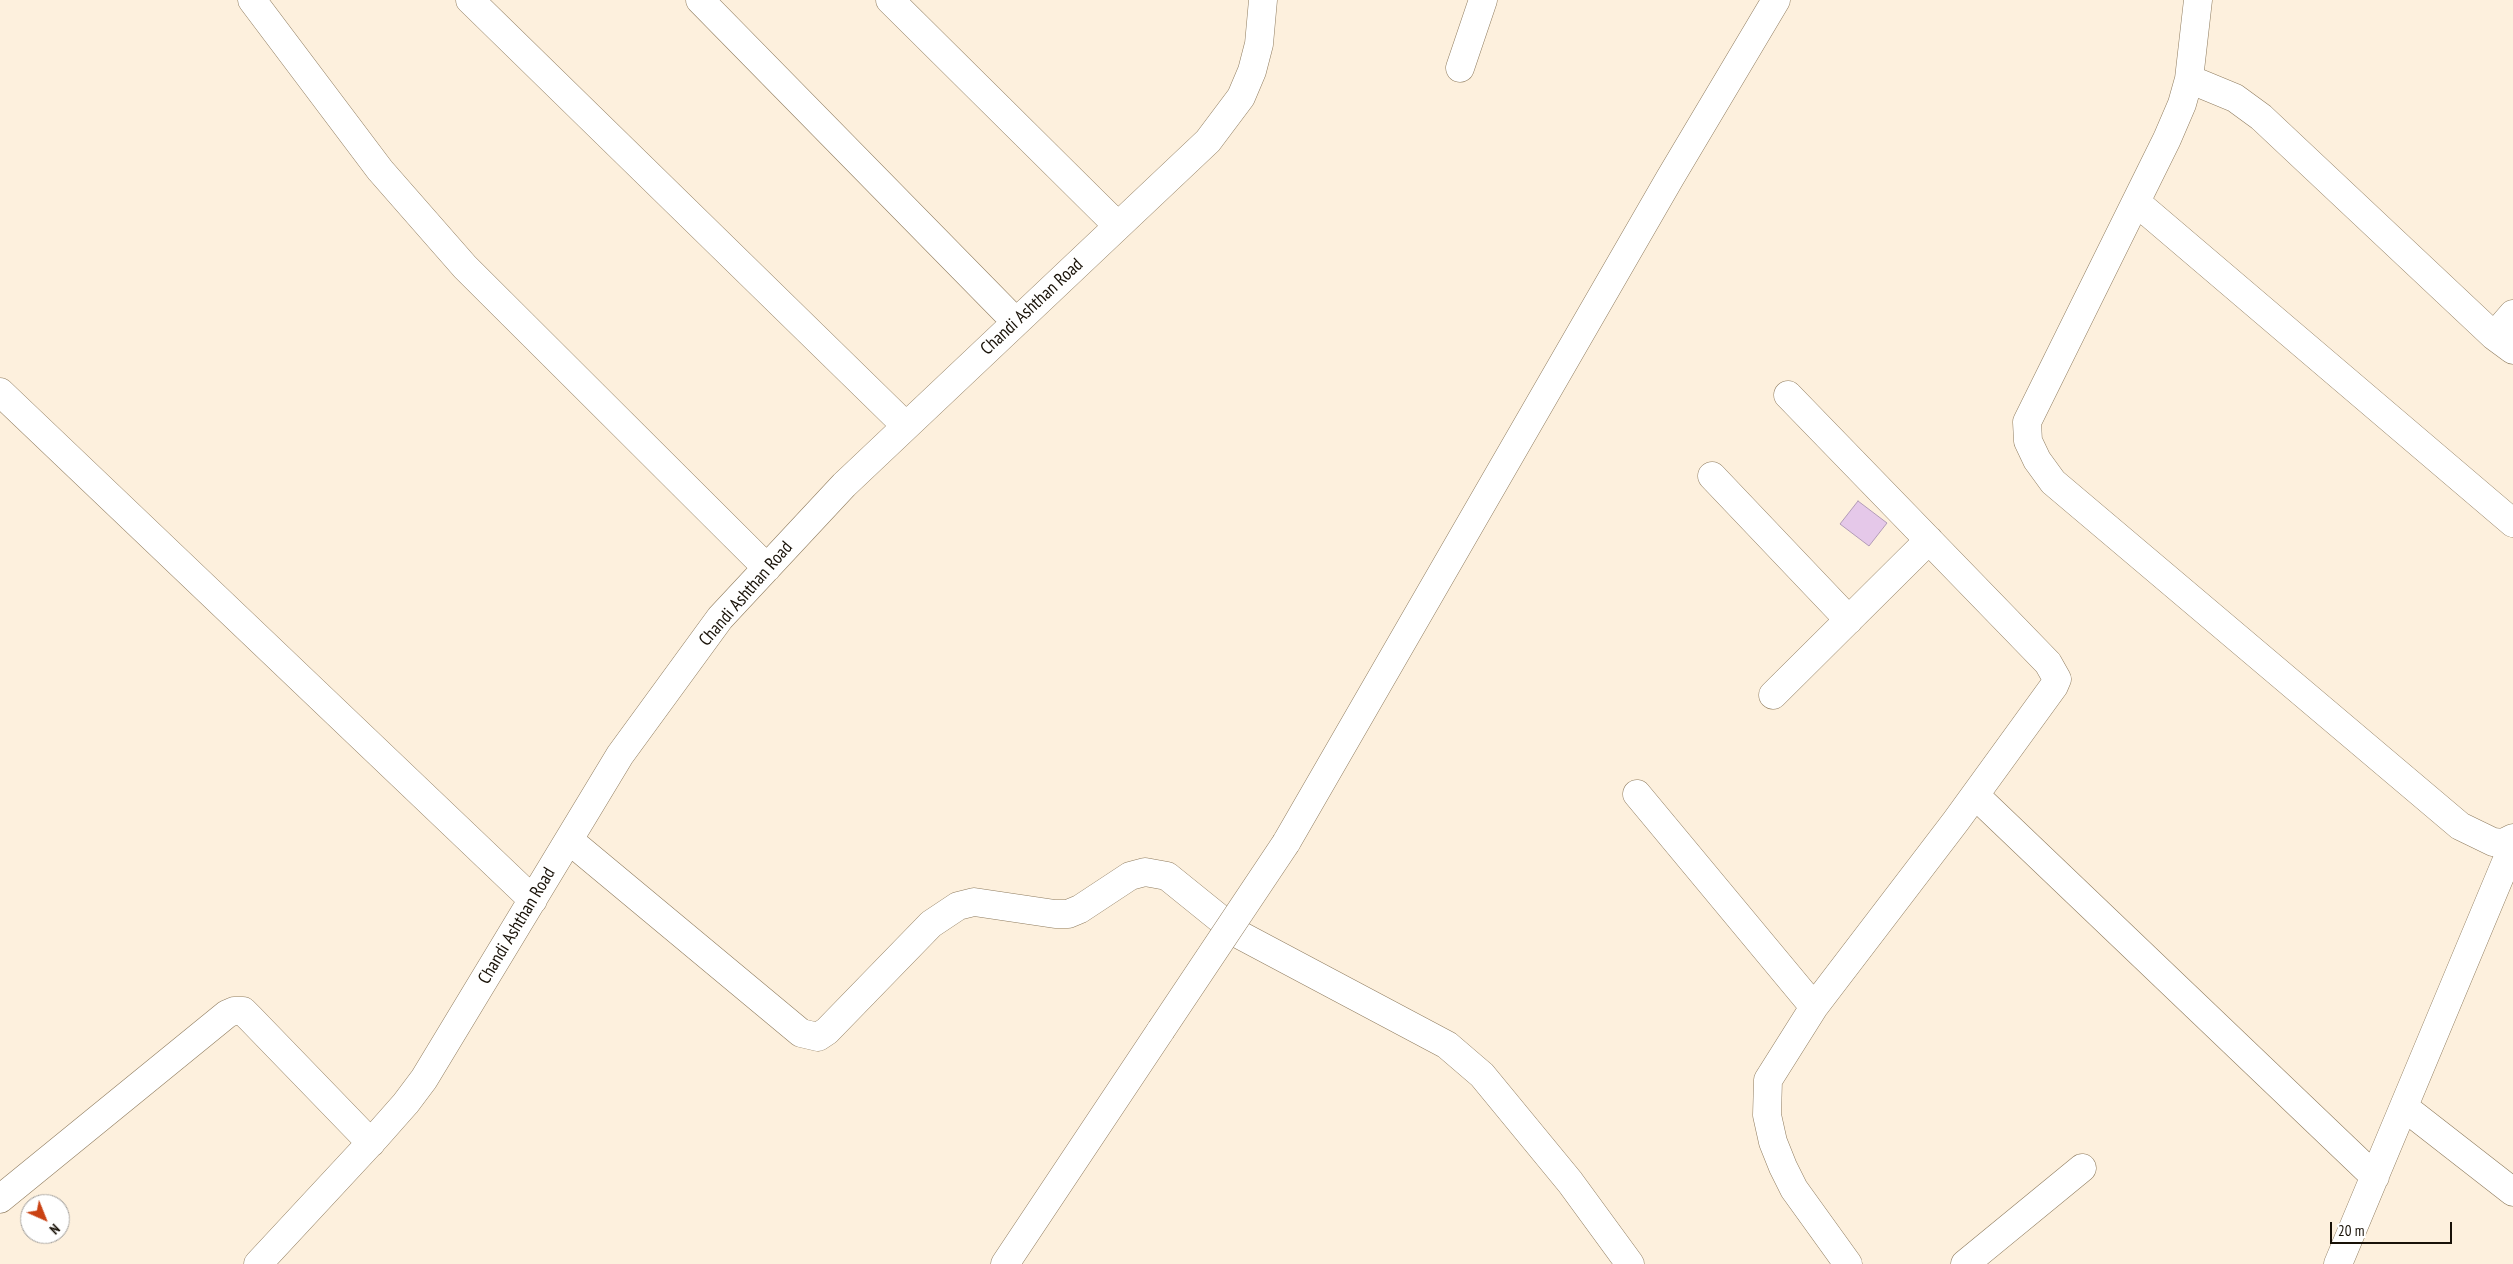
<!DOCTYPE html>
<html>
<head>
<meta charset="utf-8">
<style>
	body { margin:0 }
	#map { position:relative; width:2513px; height:1264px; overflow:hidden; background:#fdf0dd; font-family:"PT Sans Narrow",sans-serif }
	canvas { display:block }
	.north { position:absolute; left:20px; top:1194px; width:50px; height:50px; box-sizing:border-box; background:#fff; border:1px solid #a3a09c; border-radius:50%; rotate:136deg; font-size:14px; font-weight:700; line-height:20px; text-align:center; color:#181107 }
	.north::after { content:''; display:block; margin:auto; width:18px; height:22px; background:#ca4213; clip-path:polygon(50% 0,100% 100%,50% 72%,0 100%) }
	.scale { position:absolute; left:2330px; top:1222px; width:122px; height:22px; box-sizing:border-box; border:2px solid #181107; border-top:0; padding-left:6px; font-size:15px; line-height:18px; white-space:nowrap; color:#181107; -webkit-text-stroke:4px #fff; paint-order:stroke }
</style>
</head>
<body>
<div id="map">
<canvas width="2513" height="1264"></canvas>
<div class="north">N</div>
<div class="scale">20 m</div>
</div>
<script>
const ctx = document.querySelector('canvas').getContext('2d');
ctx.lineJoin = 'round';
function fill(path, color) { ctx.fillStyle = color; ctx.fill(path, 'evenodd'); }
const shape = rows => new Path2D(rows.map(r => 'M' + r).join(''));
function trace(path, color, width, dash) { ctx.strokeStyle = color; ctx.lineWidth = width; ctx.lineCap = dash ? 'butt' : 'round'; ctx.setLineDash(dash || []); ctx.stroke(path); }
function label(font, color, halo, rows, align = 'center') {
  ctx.font = font + ' "PT Sans Narrow",sans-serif'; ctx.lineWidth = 5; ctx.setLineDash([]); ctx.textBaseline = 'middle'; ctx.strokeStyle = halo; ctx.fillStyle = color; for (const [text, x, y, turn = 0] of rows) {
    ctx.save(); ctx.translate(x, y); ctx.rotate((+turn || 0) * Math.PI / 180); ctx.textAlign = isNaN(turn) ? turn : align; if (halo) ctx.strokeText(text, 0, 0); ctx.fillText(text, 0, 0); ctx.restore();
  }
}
const building = shape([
	[1858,501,1887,523,1869,546,1840,524,1858,501]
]);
const street = shape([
	[252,0,380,170,465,267,767,568],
	[470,0,906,426],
	[700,0,1016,322],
	[890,0,1118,226],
	[2198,0,2189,79,2182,104,2167,139,2027,422,2028,441,2037,460,2053,482,2460,826,2493,842,2503,843,2513,838],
	[1460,68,1483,0],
	[2189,79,2235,98,2261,117,2494,336,2513,350],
	[2136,202,2513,523],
	[2494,336,2513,314],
	[0,392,533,900],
	[1788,395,2048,663,2057,679,2054,686,1956,821,1814,1007,1768,1080,1767,1115,1773,1142,1783,1167,1794,1189,1848,1264],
	[1712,476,1849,620],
	[1773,695,1929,540],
	[1637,794,1814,1007],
	[1975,795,2375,1177],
	[569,840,801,1033,818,1037,827,1031,931,924,958,906,974,902,1055,914,1068,914,1080,909,1130,876,1145,872,1167,876,1240,935,1447,1045,1482,1075,1570,1182,1630,1264],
	[2404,1107,2513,1192],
	[0,1199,227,1014,234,1011,243,1011,251,1019,371,1143],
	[258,1264,376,1137,406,1103,424,1079,620,755,720,618,844,485,1208,141,1241,97,1252,71,1259,44,1263,0],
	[1965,1264,2082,1168],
	[2338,1264,2506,862,2511,840]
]);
const highway = shape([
	[1286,843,1670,178,1776,0],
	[1005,1264,1161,1030]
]);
const highwayBridge = shape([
	[1161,1030,1286,843]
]);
const streetNames = [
	["Chandi Ashthan Road",1032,307,-43],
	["Chandi Ashthan Road",746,594,-49],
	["Chandi Ashthan Road",517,926,-59]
];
fill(building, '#e5c8e9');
trace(building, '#b29bb6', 1);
trace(street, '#8f7c5f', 29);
trace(highway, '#8f7c5f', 29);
trace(street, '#fff', 28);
trace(highway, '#fff', 28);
trace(highwayBridge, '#8f7c5f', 29, []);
trace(highwayBridge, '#fff', 28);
label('18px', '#181107', '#fff', streetNames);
</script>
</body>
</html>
